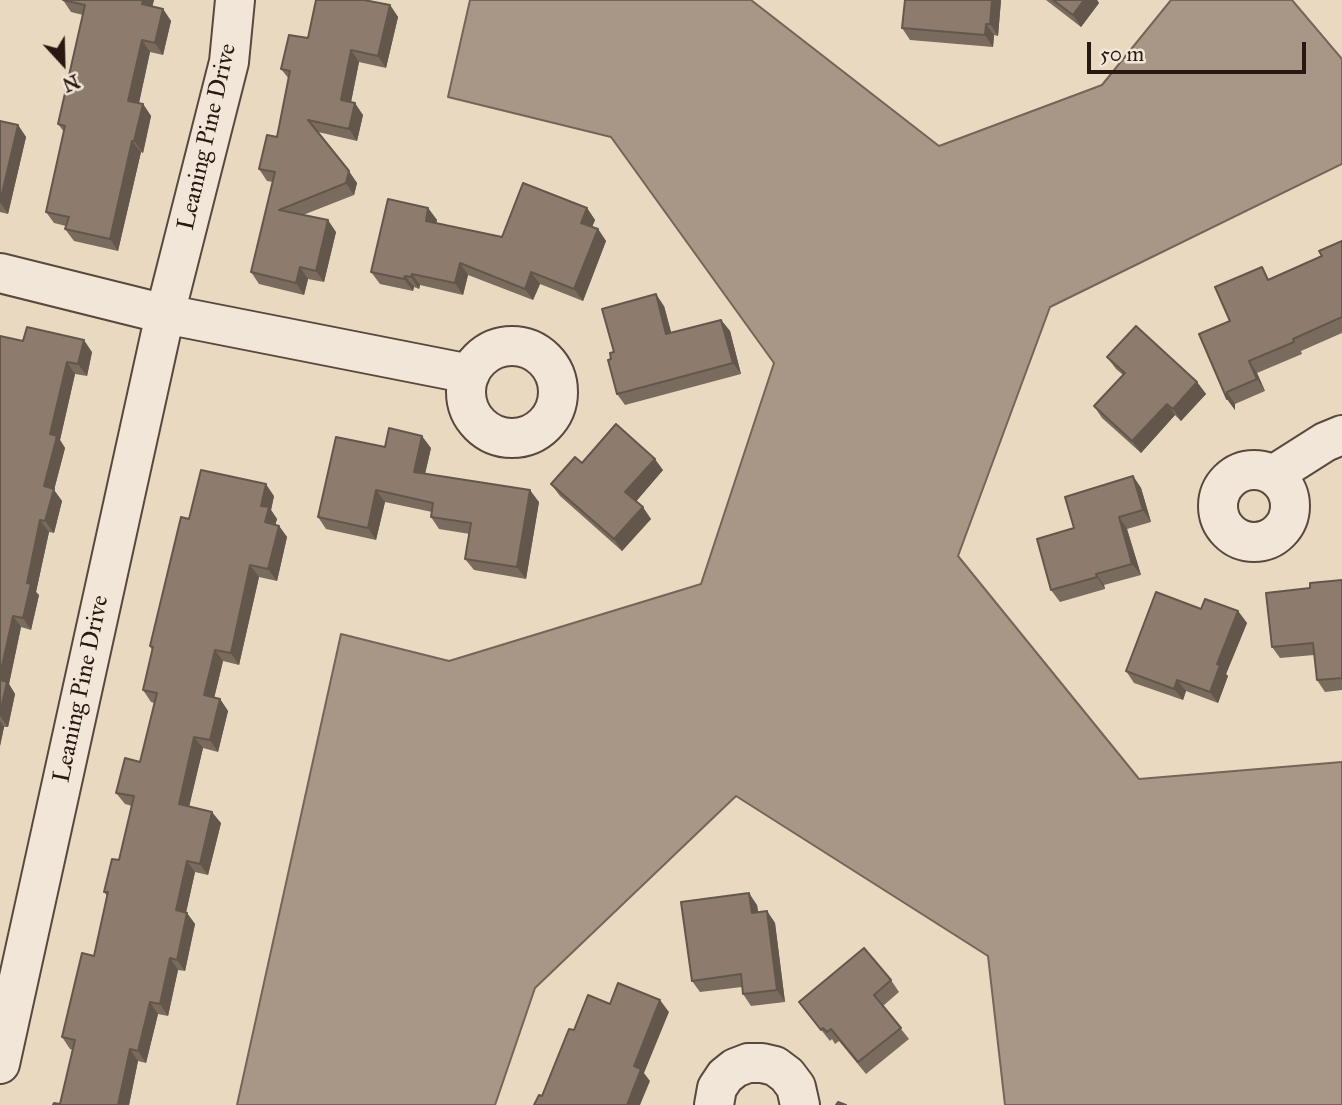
<!DOCTYPE html>
<html>
<head>
<meta charset="utf-8">
<style>
	body { margin:0 }
	#map { position:relative; width:1342px; height:1105px; overflow:hidden; background:#ead9c1; font-family:"IM FELL Great Primer",serif }
	canvas { display:block }
	.north { position:absolute; left:28px; top:28px; width:70px; height:70px; -webkit-text-stroke:5px #f1e6d7; paint-order:stroke; rotate:158deg; font-size:19px; font-weight:700; line-height:28px; text-align:center; color:#291812 }
	.north::after { content:''; display:block; margin:auto; width:24px; height:32px; background:#291812; clip-path:polygon(50% 0,100% 100%,50% 72%,0 100%) }
	.scale { position:absolute; left:1087px; top:42px; width:219px; height:32px; box-sizing:border-box; border:4px solid #291812; border-top:0; padding-left:9px; font-size:21px; line-height:24px; white-space:nowrap; color:#291812; -webkit-text-stroke:5px #f1e6d7; paint-order:stroke }
</style>
</head>
<body>
<div id="map">
<canvas width="1342" height="1105"></canvas>
<div class="north">N</div>
<div class="scale">50 m</div>
</div>
<script>
const ctx = document.querySelector('canvas').getContext('2d');
ctx.lineJoin = 'round';
function fill(path, color) { ctx.fillStyle = color; ctx.fill(path, 'evenodd'); }
const shape = rows => new Path2D(rows.map(r => 'M' + r).join(''));
function trace(path, color, width, dash) { ctx.strokeStyle = color; ctx.lineWidth = width; ctx.lineCap = dash ? 'butt' : 'round'; ctx.setLineDash(dash || []); ctx.stroke(path); }
function label(font, color, halo, rows, align = 'center') {
  ctx.font = font + ' "IM FELL Great Primer",serif'; ctx.lineWidth = 5; ctx.setLineDash([]); ctx.textBaseline = 'middle'; ctx.strokeStyle = halo; ctx.fillStyle = color; for (const [text, x, y, turn = 0] of rows) {
    ctx.save(); ctx.translate(x, y); ctx.rotate((+turn || 0) * Math.PI / 180); ctx.textAlign = isNaN(turn) ? turn : align; if (halo) ctx.strokeText(text, 0, 0); ctx.fillText(text, 0, 0); ctx.restore();
  }
}
const water = shape([
	[470,0,751,0,939,146,1102,85,1171,0,1292,0,1342,59,1342,164,1050,307,958,556,1139,779,1342,762,1342,1105,1005,1105,988,956,736,796,535,988,495,1105,237,1105,341,634,449,661,701,584,774,363,611,137,448,97,470,0]
]);
const minor = shape([
	[0,273,165,314,470,374],
	'466 392a46 46 0 1 1 92 0a46 46 0 1 1-92 0Z',
	'1218 506a36 36 0 1 1 72 0a36 36 0 1 1-72 0Z',
	[1273,475,1325,442,1342,435],
	[0,1064,165,314,229,62,235,0],
	[714,1105,717,1088,725,1076,735,1068,748,1063,762,1063,775,1066,787,1075,796,1087,800,1105]
]);
const wall = shape([
	[63,0,154,0,152,6,163,9,171,21,163,55,150,52,139,103,143,104,151,116,143,153,141,152,118,251,74,241,65,229,66,226,54,223,46,212,64,132,58,124,83,15,71,12],
	[1001,0,998,36,994,35,993,47,910,40,902,28],
	[1046,0,1097,0,1099,3,1081,27],
	[390,5,398,17,386,68,359,62,351,102,363,115,357,141,318,132,357,183,354,195,303,215,336,232,324,282,308,279,304,295,259,284,251,272,273,182,267,181,259,169,277,137,289,79,281,69],
	[0,121,18,125,26,137,8,214,0,212],
	[428,208,437,220,436,223,502,237,587,208,595,220,592,227,598,229,606,241,583,301,540,284,533,300,468,275,463,295,420,285,419,289,414,287,413,291,380,284,371,272],
	[1342,241,1342,333,1301,351,1302,354,1257,373,1265,391,1235,404,1235,410,1227,399,1230,321,1270,279,1322,256],
	[664,306,671,333,721,320,730,331,741,374,625,405,617,394,611,359,614,352],
	[0,336,23,341,92,352,87,376,75,374,60,440,65,448,54,490,62,501,54,533,49,532,36,592,39,595,31,630,21,627,9,684,15,694,8,727,4,727,0,746],
	[1107,357,1197,382,1206,394,1181,421,1175,415,1141,453,1102,418,1094,406,1123,375,1116,369],
	[385,447,431,448,425,473,539,502,526,579,474,570,465,559,470,534,439,529,431,517,432,512,385,502,376,540,326,529,318,517],
	[582,463,663,470,636,501,651,519,622,551,560,496,551,484],
	[1133,476,1141,488,1151,522,1127,529,1141,575,1104,585,1105,589,1060,602,1051,590,1074,528],
	[274,496,271,510,277,519,275,525,279,526,287,537,277,581,259,577,239,665,223,661,214,698,220,699,228,711,218,752,203,748,189,806,221,823,208,875,195,872,186,912,195,924,185,971,178,970,168,1016,158,1014,146,1063,138,1061,129,1105,53,1105,60,1104,73,1050,70,1049,62,1037,94,956,107,896,104,892,119,860,132,806,125,804,116,793,140,762,154,703,151,702,143,690,152,650,150,646,189,519],
	[1342,580,1342,690,1325,692,1317,680,1314,655,1280,658,1272,647,1310,588],
	[1201,609,1238,611,1247,623,1226,674,1228,676,1218,703,1186,691,1183,700,1134,683,1126,671],
	[757,905,758,912,767,911,775,923,785,1002,751,1006,743,994,742,987,700,992,692,981],
	[891,980,899,992,883,1006,909,1039,866,1074,839,1041,835,1044,832,1039,830,1041,799,1002]
]);
const shadedWall = shape([
	[143,0,154,0,150,16,142,4],
	[992,0,1001,0,998,36,990,24],
	[1084,0,1097,0,1099,3,1081,27,1073,15],
	[390,5,398,17,386,68,378,56],
	[163,9,171,21,163,55,155,43],
	[986,24,994,35,993,47,985,35],
	[142,40,150,52,137,112,128,101],
	[351,50,359,62,349,112,341,100],
	[355,103,363,115,357,141,349,129],
	[143,104,151,116,143,153,134,141],
	[18,125,26,137,8,214,0,202],
	[132,141,141,152,118,251,110,239],
	[349,171,357,183,354,195,346,183],
	[428,208,437,220,434,233,426,221],
	[587,208,595,220,589,234,581,223],
	[328,220,336,232,324,282,316,271],
	[598,229,606,241,583,301,574,289],
	[460,263,468,275,463,295,455,283],
	[300,267,308,279,304,295,296,283],
	[531,272,540,284,533,300,525,289],
	[412,274,420,285,419,289,411,277],
	[405,276,414,287,413,291,404,279],
	[656,294,664,306,675,346,666,334],
	[721,320,730,331,741,374,733,363],
	[84,340,92,352,87,376,78,364],
	[1249,361,1257,373,1265,391,1257,379],
	[67,362,75,374,60,440,65,448,54,490,62,501,54,533,45,521,44,486,50,434],
	[1197,382,1206,394,1181,421,1173,409],
	[1227,392,1235,404,1235,410,1227,399],
	[1167,404,1175,415,1141,453,1132,441],
	[422,436,431,448,423,483,414,472],
	[655,459,663,470,634,504,625,492],
	[1133,476,1141,488,1151,522,1143,510],
	[266,484,274,496,271,510,277,519,273,534,265,522,261,506],
	[376,490,385,502,376,540,368,528],
	[530,490,539,502,526,579,517,567],
	[643,507,651,519,622,551,614,539],
	[1119,517,1127,529,1141,575,1132,564],
	[40,520,49,532,36,592,39,595,31,630,23,618,27,583],
	[279,526,287,537,277,581,268,569],
	[250,565,259,577,239,665,231,653],
	[1096,574,1104,585,1105,589,1097,577],
	[1238,611,1247,623,1226,674,1228,676,1218,703,1210,692,1217,664],
	[13,616,21,627,9,684,15,694,8,727,0,716,0,675],
	[215,650,223,661,212,707,204,695],
	[1177,680,1186,691,1183,700,1174,689],
	[220,699,228,711,218,752,210,740],
	[0,721,4,727,0,746],
	[194,737,203,748,187,816,179,804],
	[212,812,221,823,208,875,200,864],
	[187,861,195,872,184,922,176,910],
	[749,893,757,905,760,925,752,913],
	[767,911,775,923,785,1002,777,990],
	[187,913,195,924,185,971,177,960],
	[170,958,178,970,168,1016,160,1004],
	[660,1000,669,1012,644,1073,650,1081,640,1105,627,1105,634,1066],
	[150,1002,158,1014,146,1063,138,1051],
	[130,1049,138,1061,129,1105,118,1105]
]);
const building = shape([
	[63,0,143,0,142,4,163,9,155,43,142,40,128,101,143,104,134,141,132,141,110,239,65,229,69,217,46,212,65,126,58,124,85,5,63,0],
	[316,0,364,0,390,5,378,56,351,50,341,100,355,103,349,129,308,120,349,171,346,183,279,210,328,220,316,271,300,267,296,283,251,272,275,172,259,169,267,135,277,137,290,71,281,69,289,35,308,38,316,0],
	[905,0,992,0,990,24,986,24,985,35,902,28,905,0],
	[1053,0,1084,0,1073,15,1053,0],
	[0,121,18,125,0,202,0,121],
	[523,183,587,208,581,223,598,229,574,289,531,272,525,289,460,263,455,283,412,274,411,277,405,276,404,279,371,272,388,199,428,208,426,221,502,237,523,183],
	[1342,241,1342,317,1293,339,1294,342,1249,361,1257,379,1227,392,1227,399,1199,334,1230,321,1215,287,1262,267,1268,280,1322,256,1319,251,1342,241],
	[656,294,666,334,721,320,733,363,617,394,608,360,611,359,610,353,614,352,602,309,656,294],
	[1136,326,1197,382,1173,409,1167,404,1132,441,1094,406,1125,373,1107,357,1136,326],
	[27,327,84,340,78,364,67,362,50,434,57,436,44,486,54,489,45,521,40,520,27,583,31,584,23,618,13,616,0,675,0,336,23,341,27,327],
	[616,424,655,459,625,492,643,507,614,539,551,484,575,457,582,463,616,424],
	[389,428,422,436,414,472,530,490,517,567,465,559,471,523,431,517,433,503,376,490,368,528,318,517,336,437,385,447,389,428],
	[201,470,266,484,261,506,269,507,265,522,279,526,268,569,250,565,231,653,215,650,204,695,220,699,210,740,194,737,179,804,212,812,200,864,187,861,176,910,187,913,177,960,170,958,160,1004,150,1002,138,1051,130,1049,118,1105,53,1105,54,1103,60,1104,75,1040,62,1037,82,953,94,956,108,892,104,892,112,859,119,860,134,796,116,793,125,758,140,762,157,693,143,690,153,647,150,646,181,517,189,519,201,470],
	[1133,476,1143,510,1119,517,1132,564,1096,574,1097,577,1051,590,1037,539,1074,528,1065,497,1133,476],
	[1342,580,1342,678,1317,680,1313,643,1272,647,1266,593,1310,588,1310,583,1342,580],
	[1156,592,1201,609,1205,599,1238,611,1217,664,1220,665,1210,692,1177,680,1174,689,1126,671,1156,592],
	[0,680,7,682,0,713,0,680],
	[749,893,752,913,767,911,777,990,743,994,741,974,692,981,681,902,749,893],
	[864,948,891,980,874,995,901,1028,858,1062,831,1029,827,1032,823,1028,821,1030,799,1002,864,948],
	[618,983,660,1000,634,1066,641,1069,627,1105,534,1105,539,1095,542,1096,569,1029,574,1030,588,995,610,1004,618,983],
	[838,1102,846,1105,836,1105,838,1102]
]);
const streetNames = [
	["Leaning Pine Drive",208,137,-77],
	["Leaning Pine Drive",82,689,-78]
];
fill(water, '#a89786');
trace(water, '#756458', 2);
trace(minor, '#59483e', 42);
trace(minor, '#f1e6d7', 38);
fill(wall, '#796b5e');
fill(shadedWall, '#63574c');
fill(building, '#8d7c6d');
trace(building, '#63574c', 2);
label('24px', '#291812', '#f1e6d7', streetNames);
</script>
</body>
</html>
